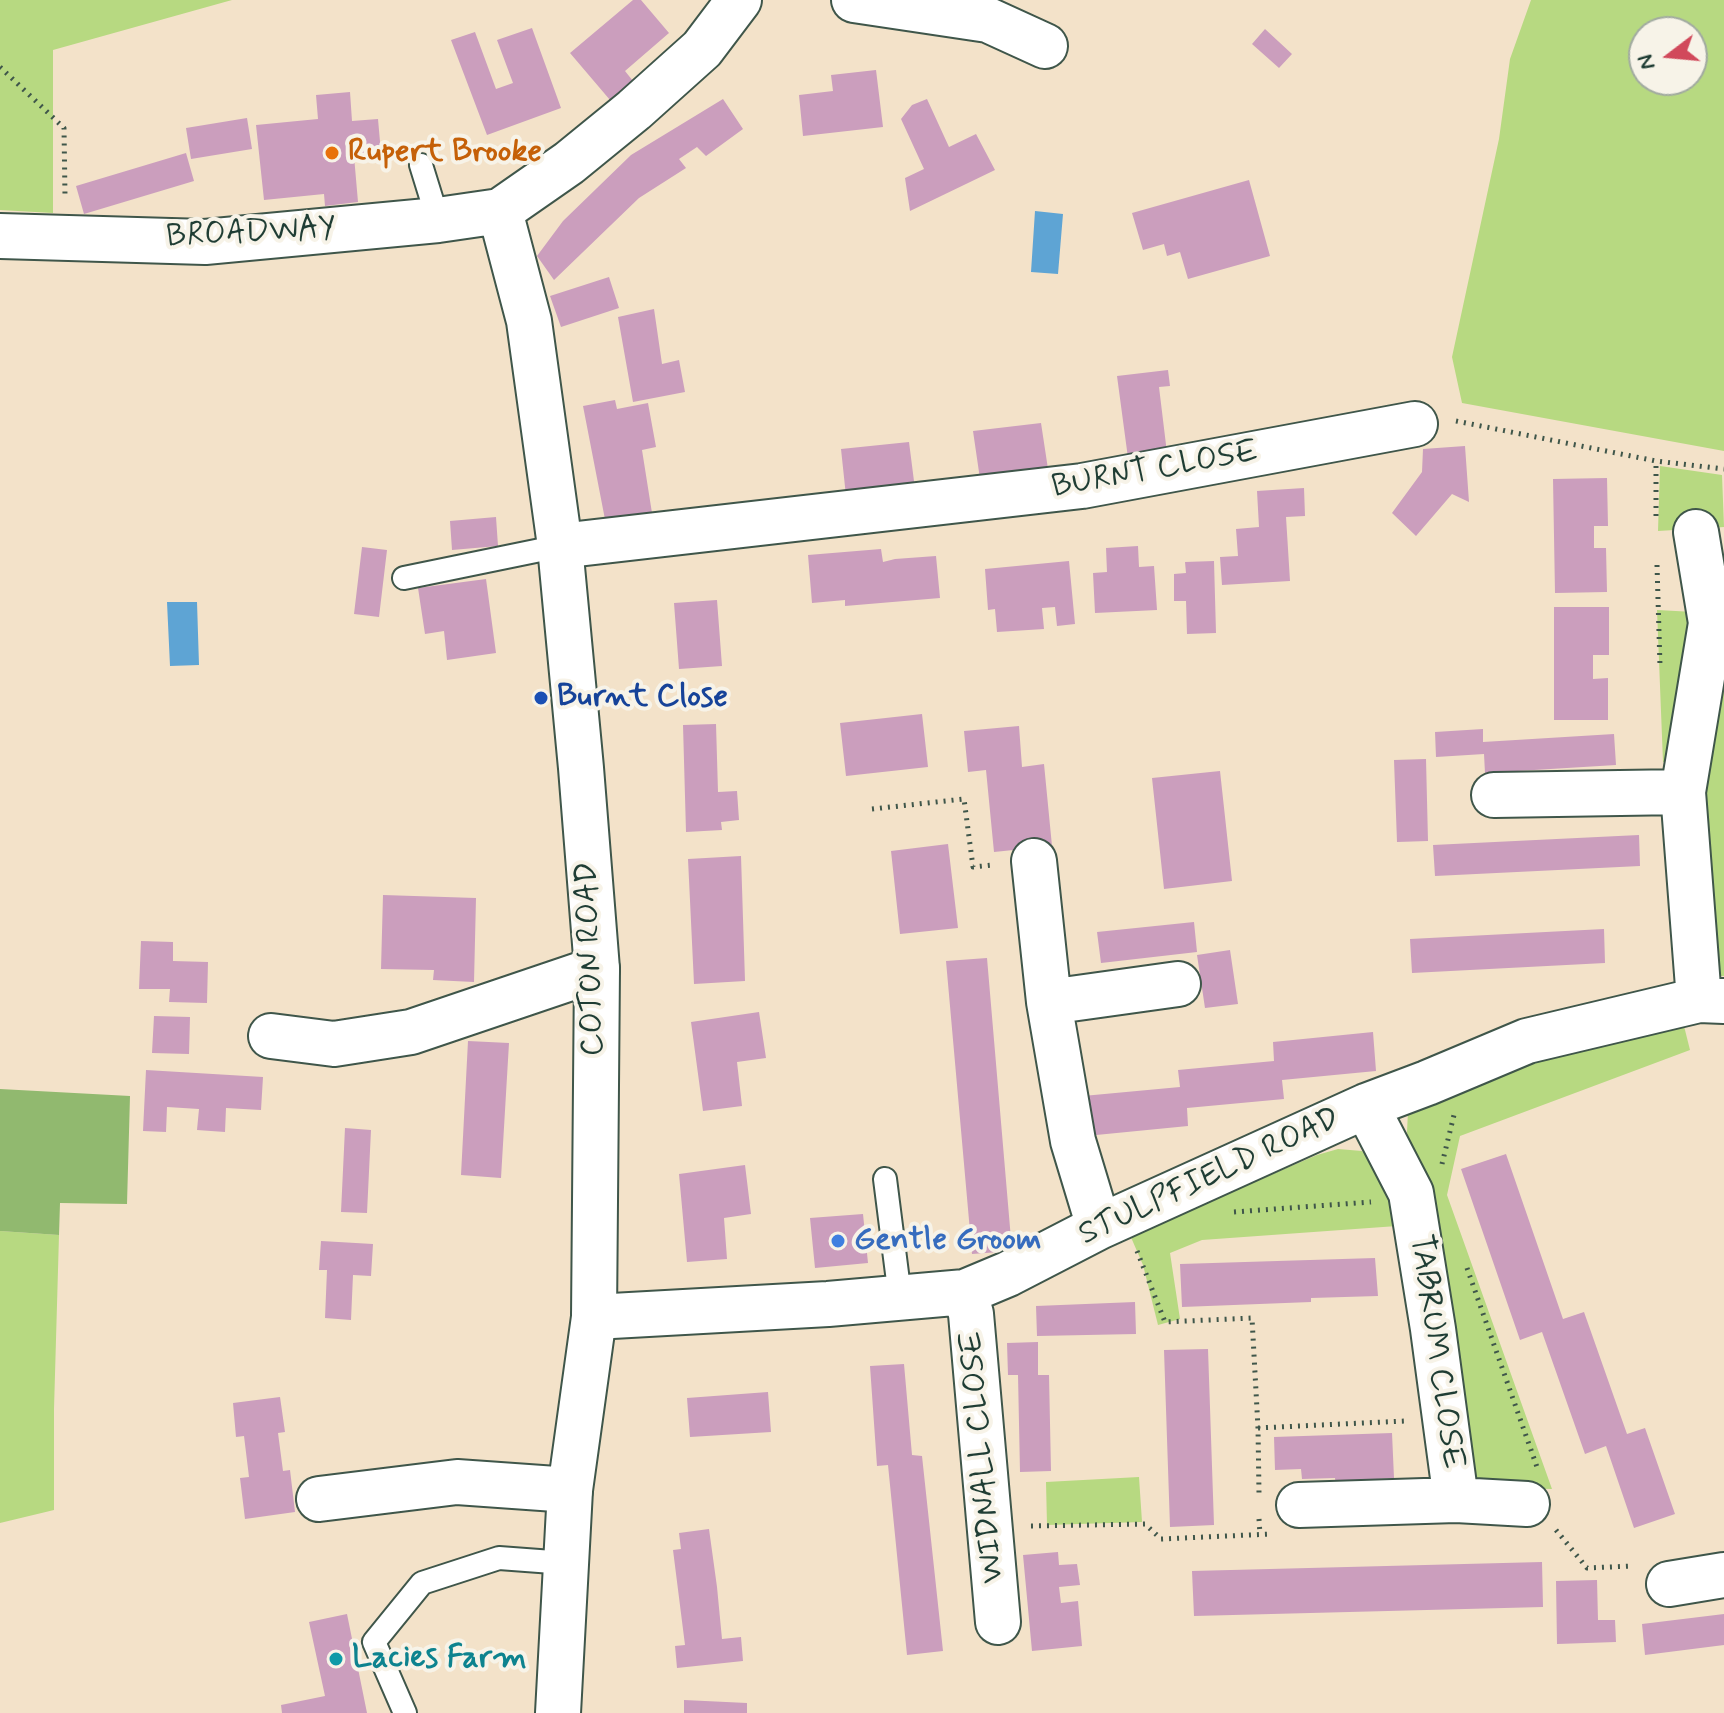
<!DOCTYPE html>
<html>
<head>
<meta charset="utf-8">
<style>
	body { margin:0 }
	#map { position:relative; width:1724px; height:1713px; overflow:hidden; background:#f3e2c9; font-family:Mynerve,sans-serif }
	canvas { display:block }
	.north { position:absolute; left:1628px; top:16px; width:80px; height:80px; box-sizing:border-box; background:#f7f3e8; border:2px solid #a1aaa0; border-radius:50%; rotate:254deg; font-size:22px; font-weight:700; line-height:32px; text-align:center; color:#1f3d34 }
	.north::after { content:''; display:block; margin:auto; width:28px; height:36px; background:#d1495b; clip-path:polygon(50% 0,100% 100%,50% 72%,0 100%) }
</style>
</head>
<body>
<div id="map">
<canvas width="1724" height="1713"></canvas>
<div class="north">N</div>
</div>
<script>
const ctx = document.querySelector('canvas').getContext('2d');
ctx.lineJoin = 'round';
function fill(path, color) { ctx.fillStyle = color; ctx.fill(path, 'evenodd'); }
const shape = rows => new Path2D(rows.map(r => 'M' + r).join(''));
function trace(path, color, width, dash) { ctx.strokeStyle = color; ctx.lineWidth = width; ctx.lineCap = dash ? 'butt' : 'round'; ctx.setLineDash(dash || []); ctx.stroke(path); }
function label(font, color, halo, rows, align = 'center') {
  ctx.font = font + ' Mynerve,sans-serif'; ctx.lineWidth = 8; ctx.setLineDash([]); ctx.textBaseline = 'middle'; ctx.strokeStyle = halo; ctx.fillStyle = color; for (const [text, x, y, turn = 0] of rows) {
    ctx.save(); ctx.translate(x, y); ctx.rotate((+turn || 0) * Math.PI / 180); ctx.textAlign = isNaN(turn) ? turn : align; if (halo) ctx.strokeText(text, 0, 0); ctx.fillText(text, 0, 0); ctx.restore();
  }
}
const green = shape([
	[0,0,232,0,53,50,53,213,0,210],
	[1531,0,1724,0,1724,451,1462,403,1452,357,1499,139,1510,59],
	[1644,32,1692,32,1692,80,1644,80],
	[1660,466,1722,475,1724,527,1658,531],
	[1657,610,1694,612,1678,763,1663,762],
	[1724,638,1724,976,1709,976,1697,813],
	[1684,1026,1690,1050,1460,1136,1447,1195,1552,1489,1469,1487,1411,1172,1407,1132,1408,1111,1532,1063],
	[1338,1149,1362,1151,1383,1178,1397,1226,1202,1240,1170,1253,1180,1319,1158,1325,1143,1265,1130,1235,1317,1155],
	[0,1231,59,1235,54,1409,54,1510,0,1523],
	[1139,1477,1142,1522,1047,1525,1046,1482]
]);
const forest = shape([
	[0,1089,130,1096,127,1204,60,1203,59,1235,0,1231]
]);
const water = shape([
	[1035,211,1063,214,1058,274,1031,272],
	[197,602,199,665,170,666,167,602]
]);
const building = shape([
	[633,0,641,0,669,33,625,71,633,81,610,100,570,53],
	[532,28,561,108,487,135,451,40,475,32,496,89,513,83,497,40],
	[1265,29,1292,54,1279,68,1252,44],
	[876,70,883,127,803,136,799,95,833,91,831,75],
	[350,92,352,121,378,119,381,153,354,156,358,202,325,206,324,194,264,200,256,125,318,119,316,95],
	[723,99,743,129,706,156,697,147,679,159,686,168,639,198,554,280,537,256,563,221,631,155],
	[927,99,949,147,976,134,995,170,910,211,905,178,924,169,901,119,912,105],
	[247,118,252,149,191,159,186,128],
	[186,153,194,181,84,214,76,186],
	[1249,180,1270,256,1188,279,1180,252,1167,256,1164,244,1143,250,1132,213],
	[609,277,619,308,561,327,550,296],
	[654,309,662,364,679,360,685,392,633,402,618,317],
	[1168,370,1170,386,1159,387,1167,453,1128,458,1117,376],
	[615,400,617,409,648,403,656,447,642,450,655,532,609,540,583,406],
	[1041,423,1048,469,980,479,973,431],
	[909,442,915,489,846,496,841,449],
	[1465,446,1469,502,1452,494,1416,536,1392,513,1422,472,1423,449],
	[1607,478,1608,526,1594,526,1594,548,1606,548,1607,592,1555,593,1553,479],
	[1304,488,1305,516,1286,517,1290,581,1222,585,1220,557,1238,556,1236,529,1259,527,1257,491],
	[496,517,498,546,452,550,450,521],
	[1138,546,1139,567,1154,566,1157,610,1095,613,1093,573,1107,572,1106,548],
	[362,547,387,550,379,617,354,614],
	[881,549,883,562,895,559,936,556,940,598,845,606,845,600,812,603,808,555],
	[1069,561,1075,624,1057,626,1055,607,1042,608,1044,629,997,632,995,609,988,610,985,569],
	[1214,561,1216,633,1187,634,1186,601,1174,601,1174,574,1186,573,1185,562],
	[486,579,496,653,447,660,444,631,425,634,418,588],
	[717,600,722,666,679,669,674,603],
	[1554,607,1609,607,1609,655,1593,655,1593,679,1608,678,1608,720,1554,720],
	[922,714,928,767,846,776,840,723],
	[716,724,718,792,737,791,739,820,721,822,722,830,686,832,683,725],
	[1019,726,1022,767,1044,764,1052,846,994,852,986,770,968,772,964,731],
	[1483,729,1483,742,1614,734,1616,765,1485,773,1484,754,1436,757,1435,732],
	[1426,759,1428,841,1397,842,1394,760],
	[1220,771,1232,881,1164,889,1152,778],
	[1639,835,1640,866,1435,876,1433,845],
	[948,844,958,928,900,934,891,851],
	[741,856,745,981,694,984,688,859],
	[383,895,476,898,474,982,433,980,434,970,381,969],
	[1194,922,1197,952,1101,963,1097,932],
	[1604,929,1605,963,1412,973,1410,939],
	[141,941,173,942,173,961,208,962,207,1003,169,1002,170,989,139,989],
	[1230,950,1238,1004,1205,1008,1197,955],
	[987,958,1012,1251,972,1254,946,961],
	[759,1012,766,1058,737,1062,742,1106,703,1111,691,1022],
	[154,1016,190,1017,189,1054,152,1053],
	[1373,1032,1376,1071,1282,1080,1284,1099,1187,1108,1188,1126,1086,1136,1083,1096,1180,1087,1178,1070,1274,1061,1273,1042],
	[468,1041,509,1043,501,1178,461,1175],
	[146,1070,263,1077,261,1110,226,1108,225,1132,197,1130,199,1109,167,1107,166,1132,143,1131],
	[345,1128,371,1130,367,1213,341,1212],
	[1506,1154,1563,1319,1584,1312,1627,1434,1645,1428,1675,1514,1634,1528,1606,1446,1585,1454,1542,1332,1520,1340,1461,1169],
	[745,1165,751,1214,724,1218,727,1259,687,1262,679,1174],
	[863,1214,868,1263,815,1268,810,1218],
	[321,1241,373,1244,371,1276,353,1275,351,1320,325,1318,327,1270,319,1270],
	[1375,1258,1378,1296,1311,1298,1311,1302,1182,1307,1180,1264],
	[1135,1302,1136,1334,1037,1336,1036,1306],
	[1038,1342,1038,1375,1049,1375,1051,1471,1020,1472,1018,1375,1008,1375,1007,1343],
	[1208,1349,1214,1525,1170,1527,1164,1350],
	[904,1364,912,1455,922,1456,943,1651,907,1655,888,1465,877,1466,870,1366],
	[768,1392,771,1432,690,1437,687,1398],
	[280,1397,285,1432,278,1433,283,1471,290,1470,295,1512,245,1519,240,1478,249,1477,244,1436,236,1437,233,1403],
	[1392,1433,1394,1478,1378,1479,1378,1488,1336,1489,1335,1478,1302,1479,1301,1469,1275,1470,1274,1437],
	[709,1529,717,1587,722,1639,741,1637,743,1661,677,1668,675,1646,685,1645,673,1550,681,1549,679,1533],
	[1058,1552,1059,1565,1077,1564,1080,1585,1059,1587,1061,1603,1078,1601,1082,1646,1032,1651,1023,1555],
	[1542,1562,1543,1607,1194,1616,1192,1571],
	[1597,1580,1598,1620,1615,1620,1616,1642,1557,1644,1556,1581],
	[347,1614,367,1713,282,1713,281,1705,325,1696,309,1622],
	[1724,1614,1724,1645,1645,1655,1642,1624],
	[684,1700,747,1703,747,1713,684,1713]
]);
const path = shape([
	[0,67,64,128,65,196],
	[1456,421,1656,461,1724,469],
	[1656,516,1656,461],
	[1657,565,1660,666],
	[872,809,964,799,973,867,993,865],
	[1442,1164,1454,1115],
	[1234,1212,1371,1202],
	[1137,1251,1165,1322,1252,1318,1258,1428,1259,1493],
	[1467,1268,1537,1467],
	[1258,1428,1405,1421],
	[1259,1519,1260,1535],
	[1031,1526,1145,1524,1161,1539,1271,1534],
	[1556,1530,1587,1568,1632,1566]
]);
const lane = shape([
	[421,165,438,220],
	[404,578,560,546],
	[885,1179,900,1297],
	[405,1713,374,1642,422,1583,499,1558,566,1563]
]);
const street = shape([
	[854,0,988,20,1045,46],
	[1696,532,1711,623,1683,792,1699,1000],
	[560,546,1082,486,1415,424],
	[1494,795,1683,792],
	[1034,861,1049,1002,1073,1141,1099,1227],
	[1049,1002,1178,984],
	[271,1036,334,1044,411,1032,597,969],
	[965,1292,971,1314,998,1622],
	[594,1317,828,1304,965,1292,1008,1274,1099,1227,1366,1106,1427,1083,1527,1041,1699,1000,1724,1001],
	[319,1499,457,1482,570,1490],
	[1456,1500,1527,1504],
	[1299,1505,1456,1500,1433,1329,1411,1193,1366,1106],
	[1669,1584,1724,1575]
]);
const secondary = shape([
	[500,211,529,321,560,546,581,768,597,969,594,1317,570,1490,558,1713],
	[0,236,205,242,438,220,500,211,569,163,634,110,702,49,739,0]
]);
const markers = [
	[332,153,8,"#e8710a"],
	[541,698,8,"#1a4fb4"],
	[838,1241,8,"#3f7fe0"],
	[336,1659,8,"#0f9aa8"]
];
const foodNames = [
	["Rupert Brooke",348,153]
];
const streetNames = [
	["BROADWAY",251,234,-3],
	["BURNT CLOSE",1155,471,-10],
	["COTON ROAD",592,959,-92],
	["STULPFIELD ROAD",1210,1178,-25],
	["TABRUM CLOSE",1435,1352,82],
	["WIDNALL CLOSE",984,1457,-95]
];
const transitNames = [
	["Burnt Close",557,698]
];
const shopNames = [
	["Gentle Groom",854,1241]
];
const cultureNames = [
	["Lacies Farm",352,1659]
];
fill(green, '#b7d981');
fill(forest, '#91b96f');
fill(water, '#5ea4d4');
fill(building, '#cb9ebd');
trace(lane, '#3f564a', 26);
trace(street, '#3f564a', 48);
trace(secondary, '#3f564a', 48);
trace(path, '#3f564a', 5, [2, 6]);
trace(lane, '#fff', 22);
trace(street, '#fff', 44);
trace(secondary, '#fff', 44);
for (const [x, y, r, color] of markers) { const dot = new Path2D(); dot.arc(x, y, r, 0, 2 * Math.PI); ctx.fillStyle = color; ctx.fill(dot); trace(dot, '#f7f3e8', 3); }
label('bold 32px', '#c56008', '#f7f3e8', foodNames, 'left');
label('32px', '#1f3d34', '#f7f3e8', streetNames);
label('bold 32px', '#164399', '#f7f3e8', transitNames, 'left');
label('bold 32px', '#366cbe', '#f7f3e8', shopNames, 'left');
label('bold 32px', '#0d838f', '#f7f3e8', cultureNames, 'left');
</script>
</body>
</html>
